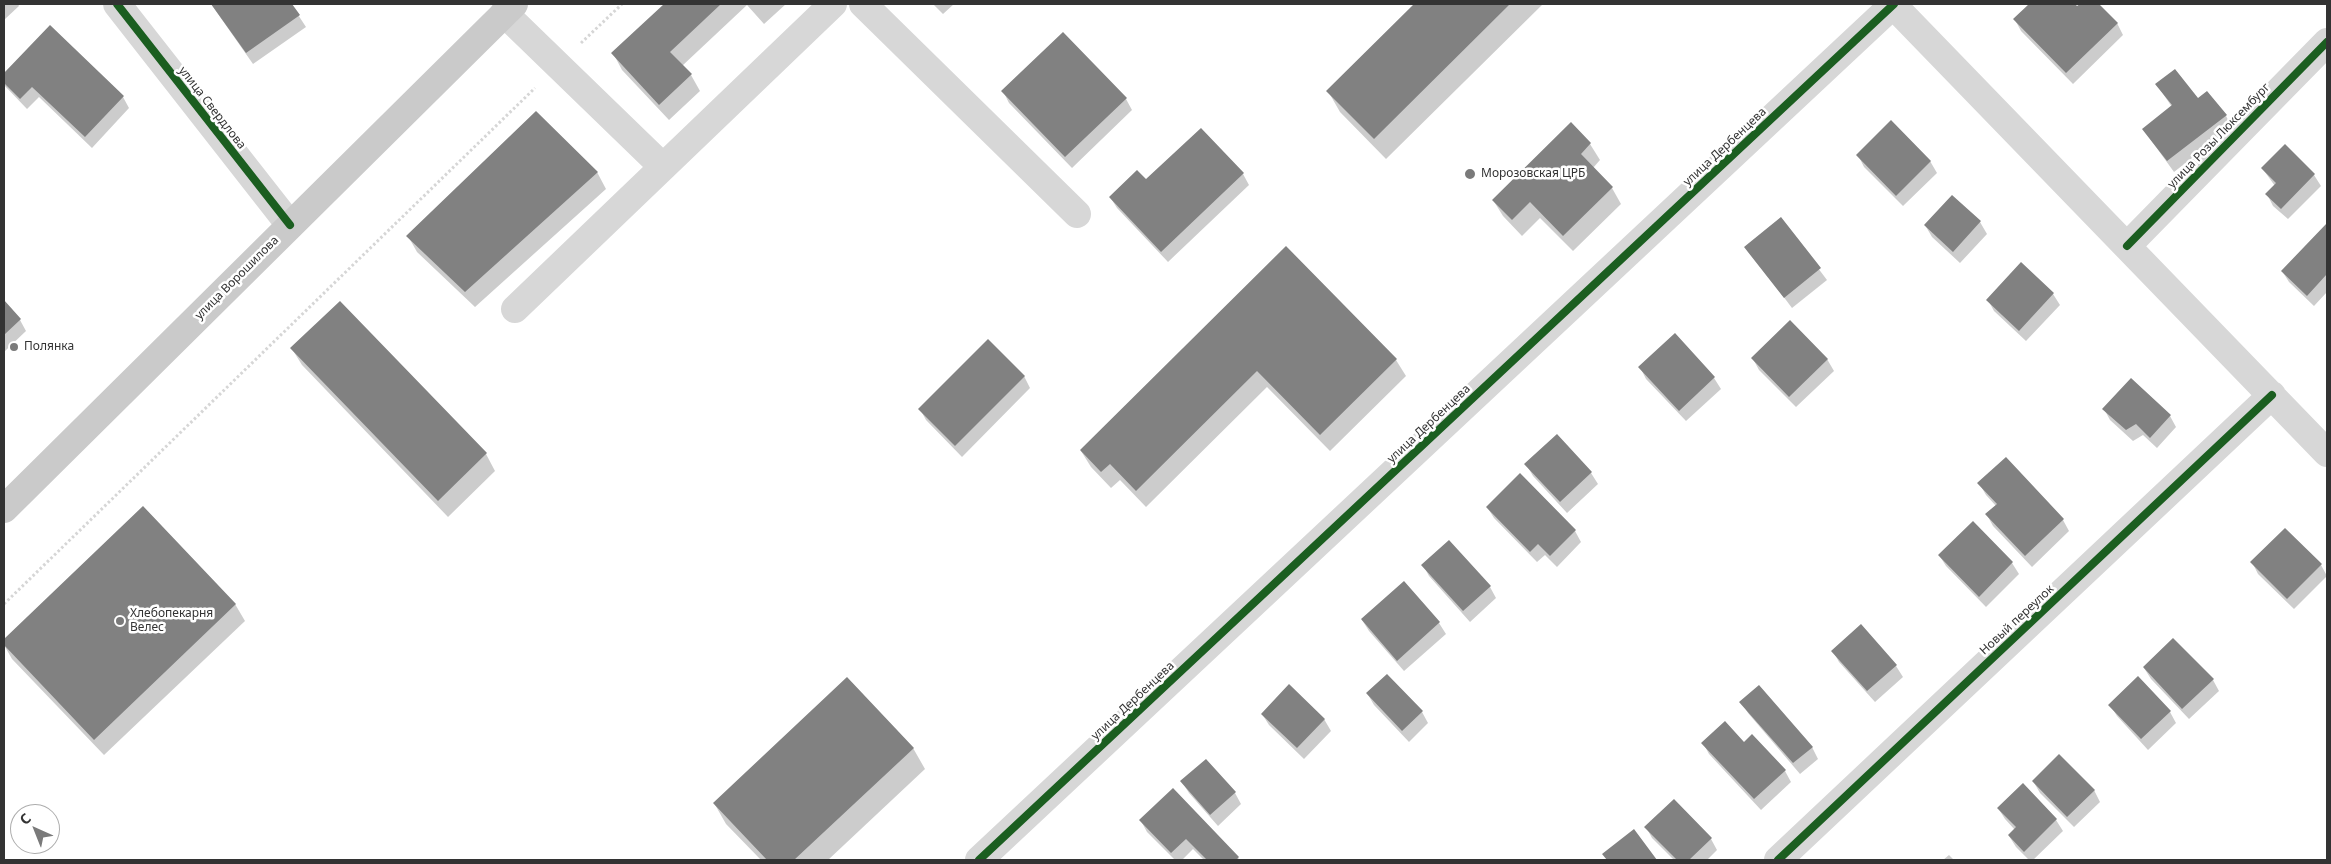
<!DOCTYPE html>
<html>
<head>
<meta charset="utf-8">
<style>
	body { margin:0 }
	#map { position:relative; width:2331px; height:864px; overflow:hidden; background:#fff; font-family:"Noto Sans",sans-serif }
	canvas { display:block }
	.frame { position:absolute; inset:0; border:5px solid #333; pointer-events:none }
	.north { position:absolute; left:10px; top:804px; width:50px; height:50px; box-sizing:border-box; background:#fff; border:1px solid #adadad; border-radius:50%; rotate:316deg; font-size:14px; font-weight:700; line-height:20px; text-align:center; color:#333 }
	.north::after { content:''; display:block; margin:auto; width:18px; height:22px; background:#7a7a7a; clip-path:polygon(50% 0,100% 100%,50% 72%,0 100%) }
</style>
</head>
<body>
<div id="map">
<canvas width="2331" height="864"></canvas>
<div class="frame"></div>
<div class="north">С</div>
</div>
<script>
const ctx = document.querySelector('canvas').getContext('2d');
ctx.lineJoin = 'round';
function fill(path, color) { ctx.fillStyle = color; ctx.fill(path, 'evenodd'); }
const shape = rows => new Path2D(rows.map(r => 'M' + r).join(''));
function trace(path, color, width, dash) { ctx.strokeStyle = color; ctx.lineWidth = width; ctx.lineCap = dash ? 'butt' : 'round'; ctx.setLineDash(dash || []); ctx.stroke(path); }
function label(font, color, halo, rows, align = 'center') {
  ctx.font = font + ' "Noto Sans",sans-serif'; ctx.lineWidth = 5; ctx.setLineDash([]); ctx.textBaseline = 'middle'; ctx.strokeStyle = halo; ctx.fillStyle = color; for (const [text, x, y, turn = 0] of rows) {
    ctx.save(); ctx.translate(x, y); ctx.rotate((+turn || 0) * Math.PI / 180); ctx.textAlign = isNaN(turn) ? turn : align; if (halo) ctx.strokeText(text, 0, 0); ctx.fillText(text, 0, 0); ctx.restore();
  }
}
const shadow = shape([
	[4,4,18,4,19,6,4,20],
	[211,4,291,4,306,27,253,64],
	[665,4,786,4,764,24,747,5,682,66,691,75,700,91,669,120,622,70,613,53],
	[933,4,954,4,943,14],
	[1416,4,1543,4,1386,159,1340,112,1328,91],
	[2031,4,2073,4,2077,8,2081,4,2098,4,2117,23,2123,35,2073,84,2021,31,2015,20],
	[50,27,123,97,129,108,92,148,39,97,27,109,4,85,4,75],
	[2157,85,2198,100,2226,116,2232,127,2174,172,2143,129,2172,107],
	[1003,91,1126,99,1132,110,1072,168,1009,103],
	[1571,124,1590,144,1600,160,1593,168,1612,188,1621,204,1573,251,1540,218,1522,236,1503,216,1493,200],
	[2285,146,2314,175,2321,186,2288,219,2273,206,2267,194,2275,186,2262,168],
	[1858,155,1930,161,1937,173,1903,206,1864,167],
	[597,172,606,189,475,307,417,252,408,236],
	[1243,174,1249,185,1168,262,1117,208,1110,197],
	[1952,196,1980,222,1987,234,1960,263,1932,237,1925,225],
	[1781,219,1827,280,1792,308,1746,247],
	[2327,224,2327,292,2314,306,2289,282,2282,271],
	[1286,248,1396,360,1406,376,1330,451,1267,387,1146,507,1120,480,1111,488,1091,467,1081,451],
	[2021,264,2053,294,2060,305,2026,341,1994,311,1988,300],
	[4,302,20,320,26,331,4,352],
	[340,303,486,454,495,471,448,517,302,365,292,349],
	[1675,335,1714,378,1721,389,1686,421,1646,379,1640,367],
	[1753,359,1827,359,1834,371,1796,407,1759,370],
	[1024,376,1030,388,962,457,926,420,920,409],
	[2104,409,2170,416,2176,427,2157,448,2143,435,2133,441,2110,420],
	[1557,436,1591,473,1598,484,1567,513,1533,476,1526,464],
	[1979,483,2063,520,2069,531,2032,567,1993,526,1987,515,1996,506,1986,495],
	[143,507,235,604,245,621,104,755,12,659,4,645,4,641],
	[1487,507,1575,531,1581,542,1557,567,1545,555,1537,562,1494,518],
	[1973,523,2012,563,2019,574,1986,607,1946,566,1939,555],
	[2252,562,2321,565,2327,576,2294,609,2258,574],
	[1423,565,1490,587,1496,598,1470,622,1429,576],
	[1404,583,1439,623,1446,634,1404,671,1369,631,1362,620],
	[1833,651,1896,666,1903,677,1875,702,1839,662],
	[2144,668,2213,680,2219,691,2189,719,2151,679],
	[1367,693,1422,712,1428,723,1409,742,1374,705],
	[1741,702,1812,747,1818,759,1800,774,1748,713],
	[2110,705,2170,712,2176,723,2148,750,2117,716],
	[1262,714,1324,719,1331,731,1304,759,1269,725],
	[1703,743,1785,771,1791,782,1761,810,1709,754],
	[913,748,925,769,828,860,761,860,726,824,714,803],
	[1206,761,1235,793,1241,804,1218,826,1189,793,1182,782],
	[2033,781,2094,790,2100,802,2074,827,2040,793],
	[2023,784,2056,820,2063,831,2033,860,2029,860,2016,847,2009,836,2015,830,2005,819,1998,808],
	[1141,821,1238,858,1240,860,1204,860,1193,849,1182,860,1175,860,1147,832],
	[1646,827,1711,839,1717,850,1707,860,1674,860,1652,838],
	[1949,855,1954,860,1943,860]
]);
const building = shape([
	[211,4,292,4,300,15,246,53],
	[664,4,721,4,670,52,692,74,659,105,611,53],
	[1414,4,1510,4,1374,139,1326,91],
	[2029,4,2075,4,2077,6,2080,4,2099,4,2118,23,2066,73,2013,19],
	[50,25,124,96,85,137,32,87,20,99,4,83,4,73],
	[1063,32,1127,98,1065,157,1001,91],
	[2175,69,2198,98,2207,91,2227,115,2167,161,2142,129,2172,105,2155,84],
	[536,111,598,172,465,292,406,236],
	[1891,120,1931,161,1896,196,1856,155],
	[1571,122,1591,143,1581,154,1613,187,1563,236,1530,202,1512,220,1492,200],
	[1201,128,1244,173,1161,252,1109,197,1137,170,1146,179],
	[2285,144,2315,174,2281,209,2265,194,2276,183,2261,168],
	[1952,195,1981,221,1953,252,1924,225],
	[1781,217,1821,268,1784,298,1744,247],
	[2327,223,2327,274,2307,296,2281,271],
	[1286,246,1397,359,1320,435,1257,371,1136,491,1110,464,1101,472,1080,450],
	[2021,262,2054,293,2019,331,1986,300],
	[4,300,21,319,4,335],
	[340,301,487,453,438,501,290,348],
	[1790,320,1828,359,1789,397,1751,358],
	[1675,333,1715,377,1679,411,1638,367],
	[988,339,1025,376,955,446,918,409],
	[2131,378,2171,415,2150,438,2136,424,2126,430,2102,409],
	[1557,434,1592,472,1560,502,1524,464],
	[2006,457,2064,519,2025,556,1985,514,1997,504,1977,483],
	[1520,473,1576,530,1550,556,1538,544,1530,552,1486,507],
	[143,506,236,604,94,740,4,645,4,639],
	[1973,521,2013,562,1979,597,1938,555],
	[2285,528,2322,564,2287,599,2250,562],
	[1449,540,1491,586,1463,611,1421,565],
	[1404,581,1440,622,1397,661,1361,619],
	[1861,624,1897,665,1867,691,1831,651],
	[2173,638,2214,679,2182,709,2143,667],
	[1387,674,1423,711,1402,731,1366,693],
	[2138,676,2171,711,2141,739,2108,705],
	[847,677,914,748,794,860,767,860,713,803],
	[1289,684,1325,719,1297,748,1261,714],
	[1759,685,1813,747,1793,763,1739,702],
	[1725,721,1744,742,1752,734,1786,770,1754,799,1701,743],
	[2059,754,2095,790,2067,817,2032,781],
	[1206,759,1236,792,1210,815,1180,781],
	[2023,783,2057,819,2024,852,2008,835,2016,827,1997,808],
	[1173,788,1239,857,1236,860,1207,860,1186,839,1171,853,1139,820],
	[1674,799,1712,838,1689,860,1677,860,1644,827],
	[1634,829,1657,860,1607,860,1602,854]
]);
const path = shape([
	[581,43,622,4],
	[4,604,535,88]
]);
const minor = shape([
	[117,4,290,225],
	[863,4,1077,214],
	[1893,5,2327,453],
	[504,13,663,167],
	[2127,246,2327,42],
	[515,309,833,4],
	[979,860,1894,4],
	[1778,860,2272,395]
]);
const major = shape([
	[4,509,514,4]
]);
const cycleway = shape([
	[117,4,290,225],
	[2127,246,2327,42],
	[979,860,1894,4],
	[1778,860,2272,395]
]);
const markers = [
	[1470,174,6,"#7a7a7a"],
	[14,347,5,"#7a7a7a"],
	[120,621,5,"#7a7a7a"]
];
const streetNames = [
	["улица Свердлова",212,108,52],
	["улица Розы Люксембург",2219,136,-46],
	["улица Дербенцева",1725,147,-43],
	["улица Ворошилова",237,278,-45],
	["улица Дербенцева",1429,424,-43],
	["Новый переулок",2017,620,-43],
	["улица Дербенцева",1133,701,-43]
];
const poiNames = [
	["Морозовская ЦРБ",1481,174],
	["Полянка",24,347],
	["Хлебопекарня",130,614],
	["Велес",130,628]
];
fill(shadow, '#0003');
fill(building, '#818181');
trace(path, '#d6d6d6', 3, [2.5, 2.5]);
trace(minor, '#d7d7d7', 28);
trace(major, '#cacaca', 28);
trace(cycleway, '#1b5e20', 8);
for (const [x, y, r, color] of markers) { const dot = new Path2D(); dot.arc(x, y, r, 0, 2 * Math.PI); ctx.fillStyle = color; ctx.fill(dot); trace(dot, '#fff', 2); }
label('12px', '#333', '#fff', streetNames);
label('12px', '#333', '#fff', poiNames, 'left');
</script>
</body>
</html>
